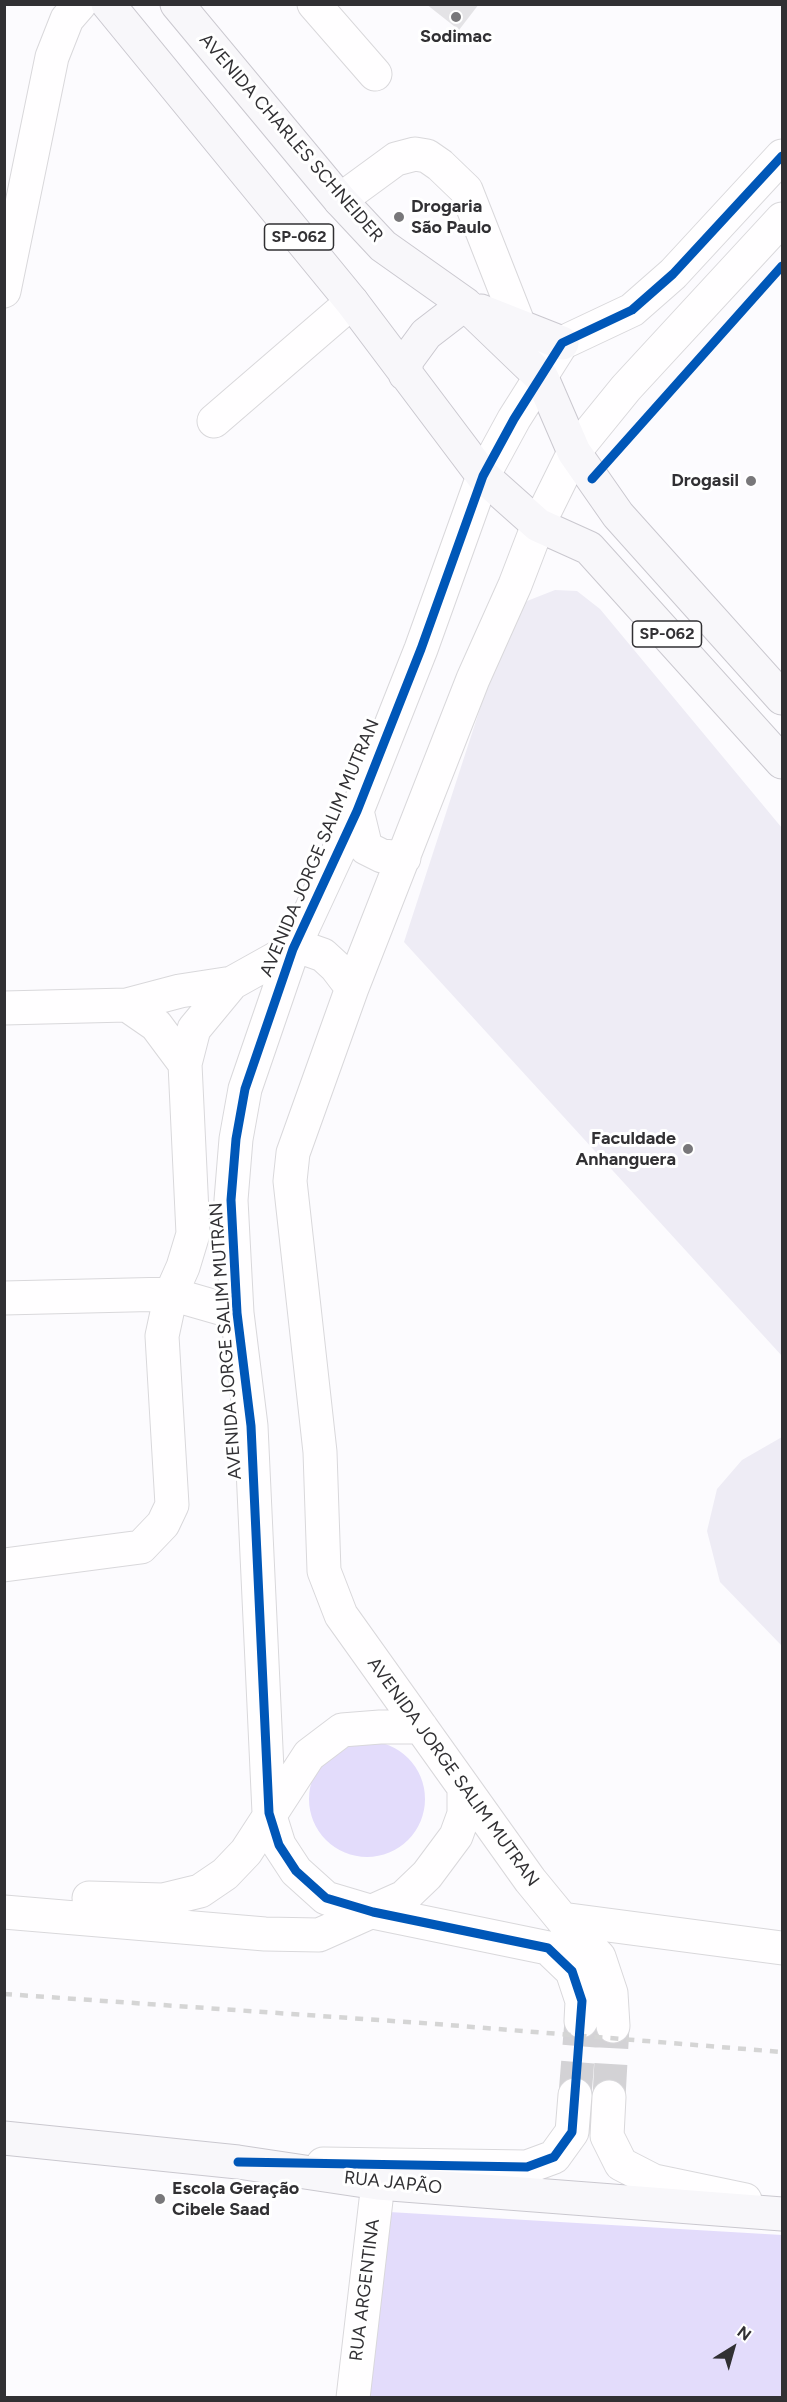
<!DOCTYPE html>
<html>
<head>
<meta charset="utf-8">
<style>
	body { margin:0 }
	#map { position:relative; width:787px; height:2402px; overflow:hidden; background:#fcfbfe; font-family:Figtree,sans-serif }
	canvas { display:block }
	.frame { position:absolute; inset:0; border:6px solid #313033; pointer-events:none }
	.north { position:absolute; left:703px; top:2318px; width:60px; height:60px; -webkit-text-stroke:4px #fff; paint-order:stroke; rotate:37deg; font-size:16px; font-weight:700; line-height:24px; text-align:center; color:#313033 }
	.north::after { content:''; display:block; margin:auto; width:21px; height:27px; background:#313033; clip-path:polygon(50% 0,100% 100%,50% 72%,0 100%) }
</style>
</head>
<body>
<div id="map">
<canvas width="787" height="2402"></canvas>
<div class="frame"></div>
<div class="north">N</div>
</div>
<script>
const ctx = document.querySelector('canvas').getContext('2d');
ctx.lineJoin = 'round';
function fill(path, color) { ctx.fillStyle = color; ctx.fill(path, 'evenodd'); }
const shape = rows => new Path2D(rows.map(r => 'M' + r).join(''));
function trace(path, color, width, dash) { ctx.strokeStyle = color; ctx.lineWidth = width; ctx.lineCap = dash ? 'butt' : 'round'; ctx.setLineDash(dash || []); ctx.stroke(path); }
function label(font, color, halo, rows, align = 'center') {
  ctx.font = font + ' Figtree,sans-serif'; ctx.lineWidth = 6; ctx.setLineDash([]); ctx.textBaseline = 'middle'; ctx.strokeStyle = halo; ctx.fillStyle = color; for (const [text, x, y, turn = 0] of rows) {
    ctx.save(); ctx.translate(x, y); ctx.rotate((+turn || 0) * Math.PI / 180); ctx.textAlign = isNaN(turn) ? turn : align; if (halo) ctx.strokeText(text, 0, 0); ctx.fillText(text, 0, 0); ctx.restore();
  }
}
const built = shape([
	[555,590,577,591,600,609,782,828,782,1356,404,942,503,638,527,601],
	[782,1437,782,1646,720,1582,707,1531,717,1489,742,1460]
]);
const green = shape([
	'309 1799a58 58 0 1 1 116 0a58 58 0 1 1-116 0Z',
	[389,2212,782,2235,782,2397,369,2398]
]);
const building = shape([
	[426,4,479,4,459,30]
]);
const minorTunnel = shape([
	[575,2095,581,2021],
	[609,2097,613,2026]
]);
const minor = shape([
	[314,4,375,74],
	[340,200,396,159,415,154,427,156,440,165,466,190,519,325],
	[4,291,52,57,67,19,80,4],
	[214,421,352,302],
	[357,811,366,848,382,856,404,858],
	[127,1005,156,1025,185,1064],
	[4,1008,127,1005,180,991,232,983,293,949,306,949,323,955,336,967,352,988],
	[4,1298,171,1294,237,1313],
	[4,1565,141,1547,163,1524,172,1505,162,1336,171,1294,183,1267,193,1234,185,1064,194,1029,232,983],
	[89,1898,163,1900,200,1891,225,1874,246,1852,309,1755,342,1730,380,1727,421,1727],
	[4,1912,265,1934,319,1935,404,1897,427,1875,456,1836,464,1814,464,1788],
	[562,1919,782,1948],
	[581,2021,582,2001,572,1971,548,1948,373,1912,326,1898,296,1871,279,1845,269,1813,251,1426,237,1313,231,1200,236,1139,245,1089,293,949,357,811,421,649,483,476,514,419,562,343,632,310,673,274,782,156],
	[613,2026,611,1993,599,1957,562,1919,530,1880,341,1615,324,1571,320,1452,290,1181,293,1153,352,988,473,679,515,585,538,525,574,452,626,388,782,219],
	[609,2097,607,2136,621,2164,654,2181,745,2200],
	[323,2164,527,2167,554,2157,572,2132,575,2095],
	[353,2398,378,2183]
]);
const major = shape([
	[108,4,352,302,483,476,538,525,589,548,782,762],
	[177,4,340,200,383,246,465,304,542,378,574,452,618,515,782,698],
	[481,311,562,343],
	[405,374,407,360,426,334,465,304],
	[4,2138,238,2162,378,2183,782,2214]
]);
const rail = shape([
	[4,1994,436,2024,782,2052]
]);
const cycleway = shape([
	[592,479,782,266],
	[238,2162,527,2167,554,2157,572,2132,582,2001,572,1971,548,1948,373,1912,326,1898,296,1871,279,1845,269,1813,251,1426,237,1313,231,1200,236,1139,245,1089,293,949,357,811,421,649,483,476,514,419,562,343,632,310,673,274,782,156]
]);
const markers = [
	[456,17,6,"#78777a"],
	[399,217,6,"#78777a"],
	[751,481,6,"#78777a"],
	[688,1149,6,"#78777a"],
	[160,2199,6,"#78777a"]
];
const shields = [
	[299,237,69],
	[667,634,69]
];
const shieldNames = [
	["SP-062",299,237],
	["SP-062",667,634]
];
const poiNames = [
	["Sodimac",456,37,"center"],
	["Drogaria",411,207],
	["São Paulo",411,228],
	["Drogasil",739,481,"right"],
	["Faculdade",676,1139,"right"],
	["Anhanguera",676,1160,"right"],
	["Escola Geração",172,2189],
	["Cibele Saad",172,2210]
];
const streetNames = [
	["AVENIDA CHARLES SCHNEIDER",291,138,49],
	["AVENIDA JORGE SALIM MUTRAN",320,848,-67],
	["AVENIDA JORGE SALIM MUTRAN",226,1341,-94],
	["AVENIDA JORGE SALIM MUTRAN",453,1772,54],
	["RUA JAPÃO",393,2183,6],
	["RUA ARGENTINA",365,2290,-83]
];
fill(built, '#eeecf5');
fill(green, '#e3dcfb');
fill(building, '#e4e3e6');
trace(minorTunnel, '#d3d2d5', 33, [33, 16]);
trace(minor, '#d9d8db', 35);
trace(major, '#cac8cf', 35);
trace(minor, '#fffeff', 33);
trace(major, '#f8f7fa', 33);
trace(rail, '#d5d5d5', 4.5, [8, 8]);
trace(cycleway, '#0057b8', 9);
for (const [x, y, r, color] of markers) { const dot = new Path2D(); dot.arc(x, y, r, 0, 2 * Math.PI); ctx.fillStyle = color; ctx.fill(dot); trace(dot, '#fff', 2); }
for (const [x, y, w] of shields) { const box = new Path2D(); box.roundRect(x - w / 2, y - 13, w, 26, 4.5); ctx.fillStyle = '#fff'; ctx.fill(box); trace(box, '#313033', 1.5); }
label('bold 16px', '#313033', null, shieldNames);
label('bold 18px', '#313033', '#fff', poiNames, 'left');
label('18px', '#313033', '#fff', streetNames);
</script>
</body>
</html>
